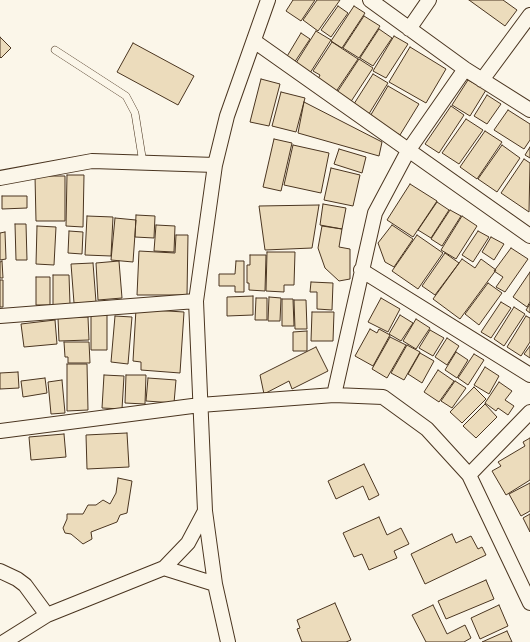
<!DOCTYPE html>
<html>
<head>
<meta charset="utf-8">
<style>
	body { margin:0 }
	canvas { display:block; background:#fbf6e9 }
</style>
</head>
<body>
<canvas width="530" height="642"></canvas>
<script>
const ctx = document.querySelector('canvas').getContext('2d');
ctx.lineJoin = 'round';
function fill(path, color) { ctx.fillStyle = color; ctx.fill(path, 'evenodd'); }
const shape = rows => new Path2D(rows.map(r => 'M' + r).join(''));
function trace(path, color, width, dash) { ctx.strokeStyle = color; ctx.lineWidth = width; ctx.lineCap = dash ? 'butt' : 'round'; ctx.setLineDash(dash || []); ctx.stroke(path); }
const building = shape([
	[293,0,315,0,301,21,286,11,293,0],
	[317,0,340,0,318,31,303,20,317,0],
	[469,0,503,0,517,10,505,26,469,0],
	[338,6,348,13,331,37,321,30,338,6],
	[354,6,365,13,342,48,331,41,354,6],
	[364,16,380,26,359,58,343,48,364,16],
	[379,29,392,38,373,66,360,58,379,29],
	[316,31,331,40,310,73,296,63,316,31],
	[301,33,310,39,294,63,286,58,301,33],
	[394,36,408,44,386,78,373,71,394,36],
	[0,37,11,48,1,58,0,57,0,37],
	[332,42,358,59,333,96,316,83,320,75,313,71,332,42],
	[133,43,194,76,178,105,117,72,133,43],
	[410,47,446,69,426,103,389,82,410,47],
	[359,59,373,68,350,103,336,94,359,59],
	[373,74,388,83,367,117,352,107,373,74],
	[261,79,280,84,269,126,250,122,261,79],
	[468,80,486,90,470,116,452,105,468,80],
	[388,86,419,104,400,135,369,118,388,86],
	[281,92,305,98,296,132,272,126,281,92],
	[487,95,501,104,487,124,474,116,487,95],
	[304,102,382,142,379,156,298,133,304,102],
	[451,106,464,115,439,153,425,144,451,106],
	[508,110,530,124,530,140,524,149,494,130,508,110],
	[466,119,483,130,459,164,442,153,466,119],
	[485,131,502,142,477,179,460,167,485,131],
	[274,139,292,143,281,191,263,187,274,139],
	[293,145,329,153,321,193,284,185,293,145],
	[502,145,520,158,497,192,478,179,502,145],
	[530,147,530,158,525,155,530,147],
	[339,149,366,157,362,173,334,164,339,149],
	[524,159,530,163,529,212,501,193,524,159],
	[331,168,360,175,353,206,324,200,331,168],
	[67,175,84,175,83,227,66,226,67,175],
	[35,176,65,176,65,221,36,221,35,176],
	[410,184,437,201,413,237,387,220,410,184],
	[2,196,27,196,27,208,2,209,2,196],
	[437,202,449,210,431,238,418,230,437,202],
	[323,204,346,208,342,229,320,225,323,204],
	[319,205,312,248,265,250,259,206,319,205],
	[450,210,461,216,442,246,431,239,450,210],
	[136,215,155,216,154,238,135,237,136,215],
	[87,216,113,217,111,256,85,255,87,216],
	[462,216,477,226,456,259,441,250,462,216],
	[115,218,136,220,133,262,111,260,115,218],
	[15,224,26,224,27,260,16,260,15,224],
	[156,225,175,226,174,252,154,251,156,225],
	[392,225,413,239,394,267,385,262,378,243,392,225],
	[37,226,56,227,54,265,36,264,37,226],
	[322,226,342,229,339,247,350,249,350,279,339,281,325,268,318,248,322,226],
	[69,231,83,232,82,254,68,253,69,231],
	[478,231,489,237,473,262,462,255,478,231],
	[5,232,6,259,0,260,0,233,5,232],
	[176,235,188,235,187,295,137,295,139,251,175,253,176,235],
	[417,235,443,253,418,289,392,271,417,235],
	[491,237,504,244,494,260,482,252,491,237],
	[511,248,528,259,505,292,496,287,503,277,494,271,511,248],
	[267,252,295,252,294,285,284,285,284,292,266,291,267,252],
	[445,253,459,263,435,295,422,286,445,253],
	[250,255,266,255,265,291,249,290,249,283,247,283,247,265,250,265,250,255],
	[462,259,475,268,481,259,496,270,460,319,433,299,462,259],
	[2,261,3,278,0,278,0,262,2,261],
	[119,261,122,298,98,300,96,263,119,261],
	[236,261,244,261,244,292,235,292,235,286,219,286,219,274,235,274,236,261],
	[93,263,96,302,74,303,71,264,93,263],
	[530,272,530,302,527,307,513,297,530,272],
	[53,275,69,275,70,304,53,305,53,275],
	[36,277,50,277,50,305,36,305,36,277],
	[0,280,3,280,3,307,0,307,0,280],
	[311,282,333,283,332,310,317,309,317,292,310,292,311,282],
	[488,283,502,293,479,325,465,314,488,283],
	[253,296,253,315,227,316,227,297,253,296],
	[269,297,281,298,280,321,268,321,269,297],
	[256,298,267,298,267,320,255,320,256,298],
	[381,298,400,309,388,332,368,322,381,298],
	[282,299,293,299,294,326,282,326,282,299],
	[294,300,306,300,307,329,295,329,294,300],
	[501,302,511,308,491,338,481,332,501,302],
	[530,304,530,313,526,310,530,304],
	[514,307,525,314,504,346,494,339,514,307],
	[136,309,184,312,180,373,141,370,141,362,133,361,136,309],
	[312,312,334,312,333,341,311,341,312,312],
	[91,315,107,315,107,350,91,350,91,315],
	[400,315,413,323,401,341,389,334,400,315],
	[115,316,132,317,128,364,111,362,115,316],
	[526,316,530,318,530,342,521,356,507,347,526,316],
	[88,317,89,340,59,341,58,318,88,317],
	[416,319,430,328,416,349,403,341,416,319],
	[55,320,57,344,24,347,21,324,55,320],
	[370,329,377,333,379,329,390,335,373,366,355,356,370,329],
	[430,330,444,338,433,356,419,348,430,330],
	[307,331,307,351,293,351,293,332,307,331],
	[390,337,406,345,387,378,372,369,390,337],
	[447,338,459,346,447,365,435,357,447,338],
	[64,342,89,342,90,363,68,363,68,357,65,357,64,342],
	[407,345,420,352,404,380,391,373,407,345],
	[530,346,530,358,524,354,530,346],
	[316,347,328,371,292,389,289,381,264,394,260,375,316,347],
	[456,352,468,360,457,378,445,370,456,352],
	[420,353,434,361,422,383,408,374,420,353],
	[474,354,484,360,468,385,458,378,474,354],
	[67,364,87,364,88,410,67,411,67,364],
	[485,367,499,376,489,394,474,385,485,367],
	[438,370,454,381,439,402,424,392,438,370],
	[18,372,19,388,0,389,0,373,18,372],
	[104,375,124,376,122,409,102,408,104,375],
	[126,375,146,375,145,404,125,403,126,375],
	[45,378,47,393,23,397,21,381,45,378],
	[148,378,176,380,174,403,146,401,148,378],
	[62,380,65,413,51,414,48,382,62,380],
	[455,381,466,388,452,408,441,401,455,381],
	[499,382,512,391,505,400,514,406,508,415,498,408,496,411,485,403,499,382],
	[474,387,486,399,462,423,450,412,474,387],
	[485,404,497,417,476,438,463,426,485,404],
	[127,433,129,467,87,469,86,435,127,433],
	[64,434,66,457,31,460,29,437,64,434],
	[530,438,530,480,506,495,492,471,501,466,498,462,525,446,523,442,530,438],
	[364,464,379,495,369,500,363,486,336,499,328,481,364,464],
	[118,478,132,481,127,513,120,515,117,522,91,532,92,539,83,544,71,534,65,533,63,528,67,519,67,514,83,514,88,505,96,505,103,500,110,504,116,493,118,478],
	[530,483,530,511,521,516,509,494,530,483],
	[530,514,530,532,523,518,530,514],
	[379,517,387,535,401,528,409,544,394,551,397,558,369,570,362,554,354,557,343,533,379,517],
	[452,534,456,543,471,536,478,549,482,547,486,555,425,584,411,554,452,534],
	[486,580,494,599,446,619,438,601,486,580],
	[335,603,351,640,346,642,302,642,297,629,300,628,297,620,335,603],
	[433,605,447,634,465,625,471,638,464,642,426,642,412,615,433,605],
	[499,605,508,626,480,639,471,618,499,605],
	[507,631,512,642,482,642,507,631]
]);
const service = shape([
	[55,50,126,96,135,113,143,163]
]);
const minor = shape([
	[370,0,465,69,530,110],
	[409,29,429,0],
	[254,41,530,236],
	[482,80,530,15],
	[0,178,92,161,215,165],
	[361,270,530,375],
	[0,316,196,301],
	[334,395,375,213,408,151,465,69],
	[0,431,200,405,334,395,383,397,427,429,469,475,530,603],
	[469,475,530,412],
	[164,568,215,584],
	[0,571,17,579,25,585,47,615],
	[4,642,47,615,164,568,188,543,205,511],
	[228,642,215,584,205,511,196,301,215,165,227,116,268,0]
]);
fill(building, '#ecdcbc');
trace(building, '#4a3520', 1);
trace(service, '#4a3520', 8);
trace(minor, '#4a3520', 16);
trace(service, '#fbf6e9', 7);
trace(minor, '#fbf6e9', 14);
</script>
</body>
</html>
